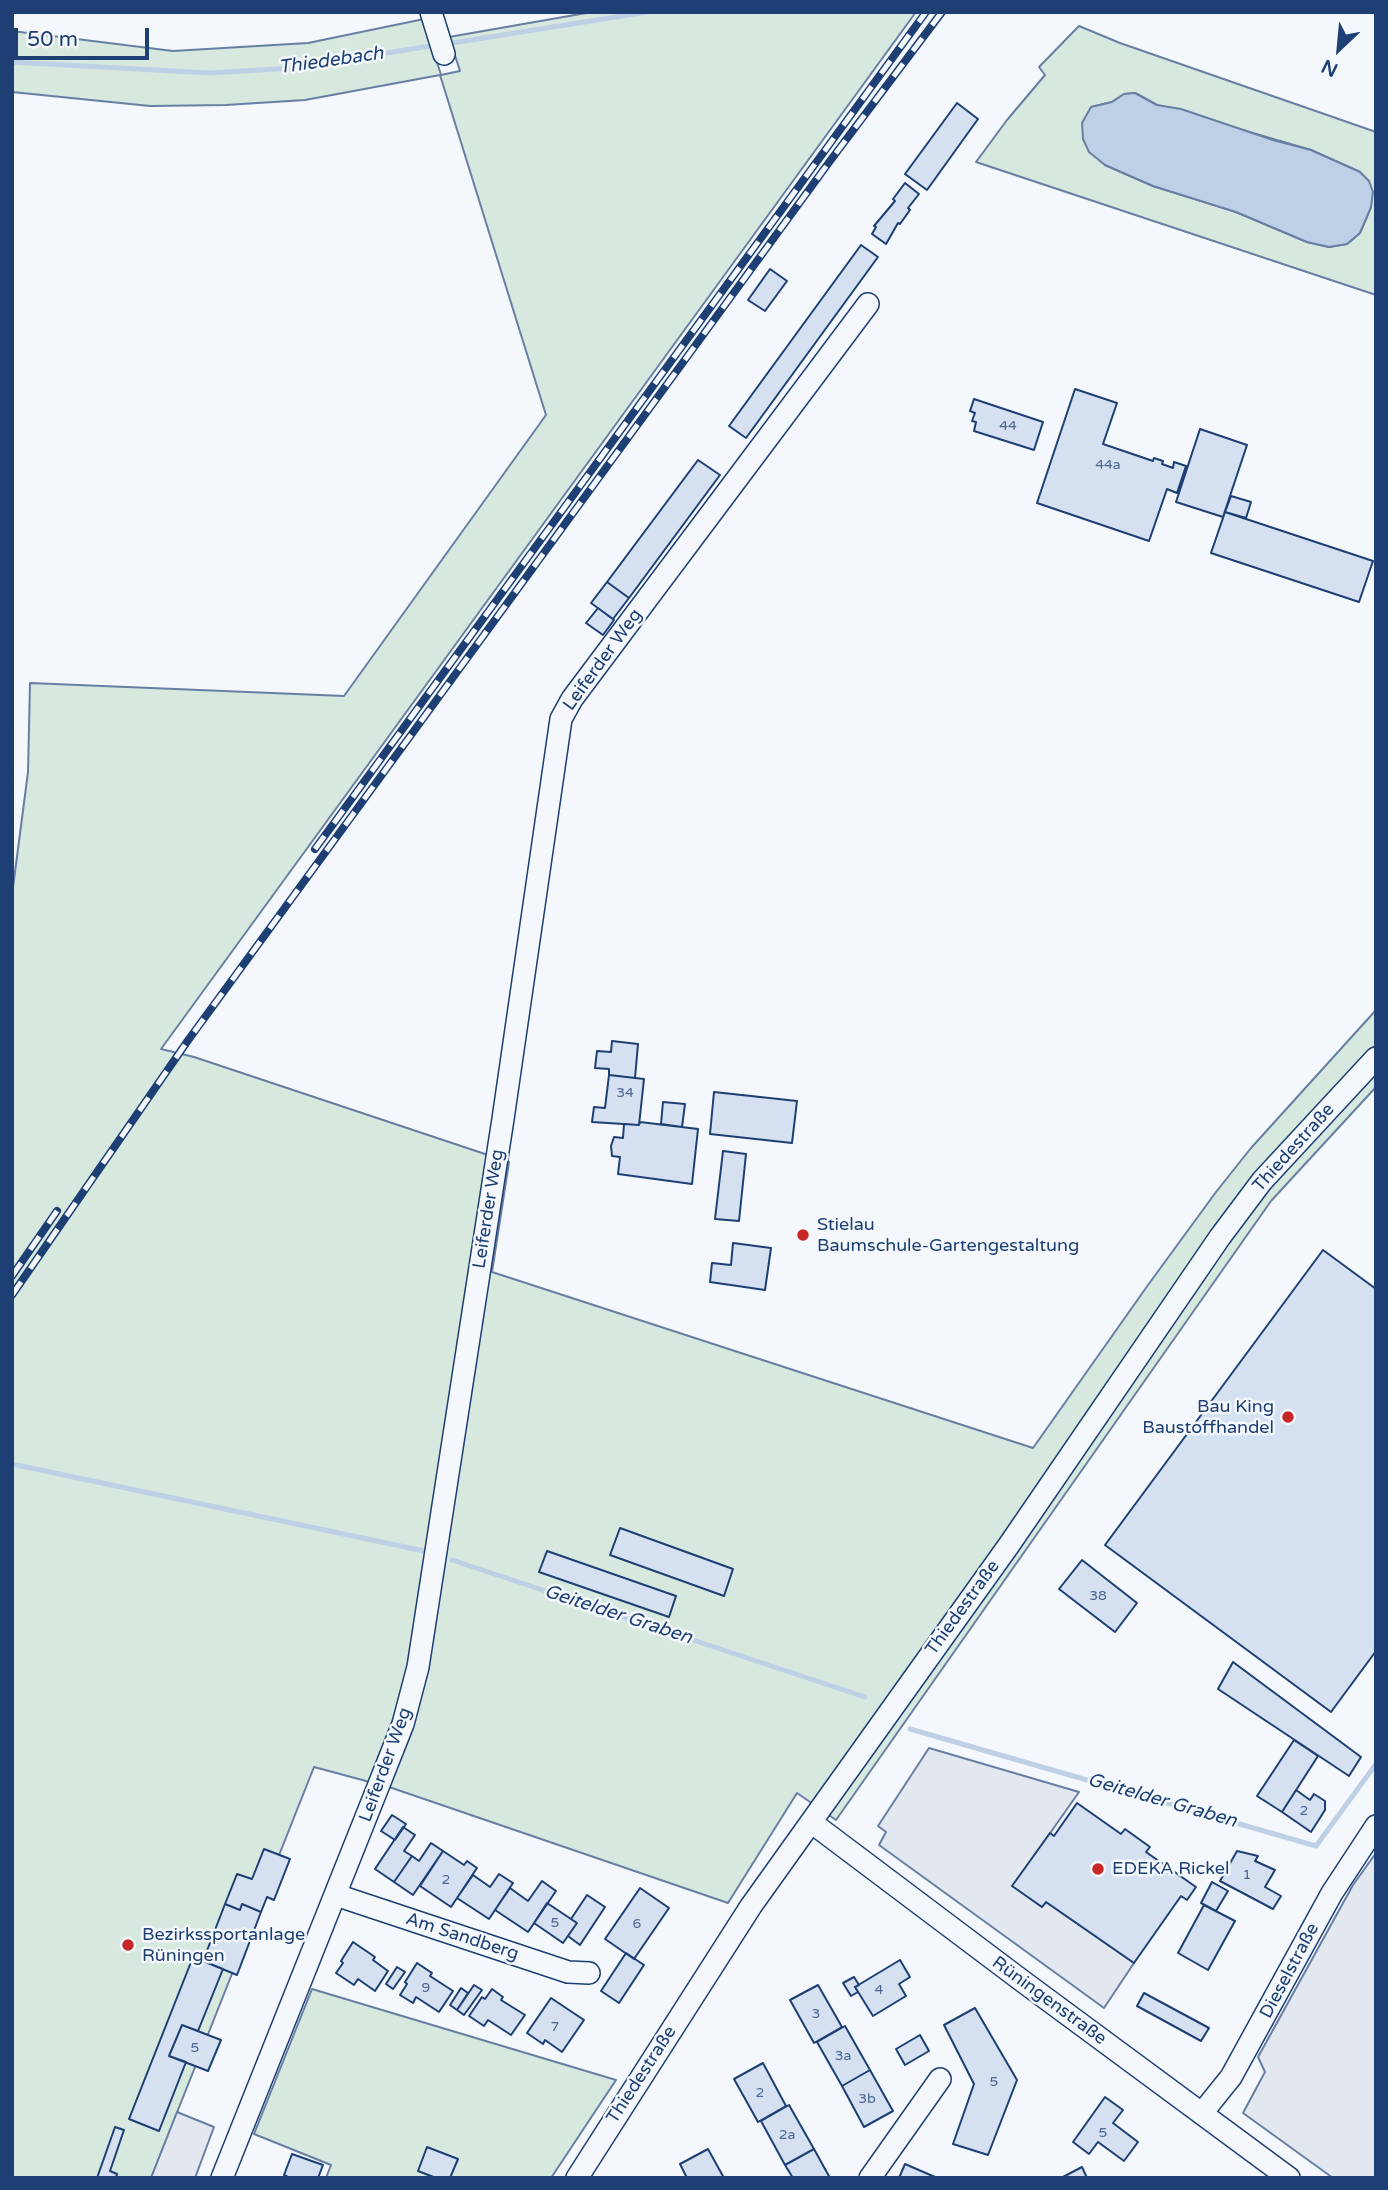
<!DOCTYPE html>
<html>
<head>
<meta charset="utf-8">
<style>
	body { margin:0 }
	#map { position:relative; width:1388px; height:2190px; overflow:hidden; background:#f4f7fb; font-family:"Varela Round",sans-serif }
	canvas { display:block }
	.frame { position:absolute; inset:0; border:14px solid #1d3f73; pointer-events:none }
	.north { position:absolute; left:1304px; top:14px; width:70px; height:70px; -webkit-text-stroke:5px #f4f7fb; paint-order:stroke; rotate:206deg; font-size:19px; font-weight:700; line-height:28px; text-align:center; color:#1d3f73 }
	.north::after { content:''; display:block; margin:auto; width:24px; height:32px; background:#1d3f73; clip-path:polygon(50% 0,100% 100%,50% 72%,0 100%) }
	.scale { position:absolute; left:14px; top:28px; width:135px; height:32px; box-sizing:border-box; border:4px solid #1d3f73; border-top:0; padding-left:9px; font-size:21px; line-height:24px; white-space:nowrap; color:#1d3f73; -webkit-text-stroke:5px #f4f7fb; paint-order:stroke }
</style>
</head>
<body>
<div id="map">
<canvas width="1388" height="2190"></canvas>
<div class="frame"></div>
<div class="north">N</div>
<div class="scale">50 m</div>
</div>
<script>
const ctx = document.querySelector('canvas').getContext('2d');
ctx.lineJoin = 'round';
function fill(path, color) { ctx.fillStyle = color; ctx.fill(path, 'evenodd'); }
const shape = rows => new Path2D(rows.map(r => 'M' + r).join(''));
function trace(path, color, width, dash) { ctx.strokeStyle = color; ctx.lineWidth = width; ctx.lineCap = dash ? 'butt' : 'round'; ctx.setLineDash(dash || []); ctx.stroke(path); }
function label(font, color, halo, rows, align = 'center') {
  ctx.font = font + ' "Varela Round",sans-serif'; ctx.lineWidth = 5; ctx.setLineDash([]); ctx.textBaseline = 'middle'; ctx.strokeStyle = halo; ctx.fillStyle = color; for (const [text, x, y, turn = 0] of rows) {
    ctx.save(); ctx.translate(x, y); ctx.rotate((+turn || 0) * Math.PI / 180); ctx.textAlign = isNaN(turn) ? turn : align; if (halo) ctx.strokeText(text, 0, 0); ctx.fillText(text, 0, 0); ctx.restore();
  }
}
const green = shape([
	[592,12,916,12,161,1049,194,1057,509,1162,492,1272,1033,1448,1148,1285,1216,1192,1251,1148,1376,1010,1376,1087,1271,1201,836,1820,797,1793,728,1903,392,1788,314,1767,151,2178,12,2178,12,895,28,772,30,683,344,696,546,415,440,75,305,100,226,105,150,106,12,92,12,31,173,51,308,43,424,19,441,75,460,71,449,37,592,12],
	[1079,26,1120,43,1376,132,1376,295,976,162,1007,120,1045,75,1039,67,1079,26],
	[1135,93,1157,105,1311,150,1360,172,1371,207,1360,233,1347,244,1329,247,1307,242,1236,212,1153,186,1105,165,1091,107,1112,102,1124,94,1135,93],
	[312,1989,616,2080,551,2178,326,2178,331,2165,254,2134,312,1989]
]);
const parking = shape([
	[929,1748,1079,1792,1013,1886,1042,1907,1046,1902,1134,1963,1104,2008,879,1845,886,1832,878,1826,929,1748],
	[1376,1853,1376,2178,1333,2178,1243,2113,1265,2072,1258,2057,1353,1885,1376,1853],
	[177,2112,214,2127,195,2178,151,2178,177,2112]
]);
const water = shape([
	[1135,93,1157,105,1181,109,1273,140,1311,150,1360,172,1369,181,1373,192,1371,207,1360,233,1347,244,1329,247,1307,242,1236,212,1153,186,1105,165,1089,152,1083,139,1082,123,1091,107,1112,102,1124,94,1135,93]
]);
const stream = shape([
	[446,44,647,12],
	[12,62,209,73,293,68,437,45],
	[12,1464,424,1551],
	[452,1560,865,1697],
	[910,1729,1316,1846,1376,1764]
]);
const building = shape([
	[957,103,978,119,927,190,905,174,957,103],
	[905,183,919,194,908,208,910,210,900,224,898,223,886,244,872,234,876,227,874,226,895,201,893,199,905,183],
	[861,245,878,257,746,438,729,426,861,245],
	[770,269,787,281,765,311,748,300,770,269],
	[1075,389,1117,403,1103,444,1153,461,1154,458,1163,461,1162,464,1173,468,1174,462,1186,466,1177,493,1167,489,1149,541,1037,503,1075,389],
	[974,399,1043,422,1034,450,974,431,976,422,972,421,975,413,970,411,974,399],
	[1200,429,1247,445,1223,517,1176,502,1200,429],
	[698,460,720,475,629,598,607,582,698,460],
	[1231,496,1251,502,1246,518,1225,512,1231,496],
	[1225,512,1373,561,1359,602,1211,553,1225,512],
	[607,582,629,598,613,619,591,603,607,582],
	[598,608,614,620,603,635,586,623,598,608],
	[612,1041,638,1044,635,1078,609,1075,609,1069,595,1068,597,1051,611,1052,612,1041],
	[609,1075,644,1079,639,1125,592,1122,594,1107,605,1108,609,1075],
	[714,1092,797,1101,792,1143,710,1134,714,1092],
	[663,1102,685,1104,682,1127,661,1124,663,1102],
	[640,1122,698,1129,692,1184,618,1174,620,1157,612,1156,611,1146,614,1137,623,1138,624,1124,639,1125,640,1122],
	[723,1151,746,1154,739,1221,715,1219,723,1151],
	[733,1243,771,1248,765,1290,710,1282,712,1263,731,1265,733,1243],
	[1323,1250,1376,1289,1376,1651,1331,1712,1105,1545,1323,1250],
	[620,1528,733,1569,724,1596,610,1555,620,1528],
	[547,1551,676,1596,669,1617,539,1572,547,1551],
	[1082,1560,1137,1603,1115,1632,1059,1589,1082,1560],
	[1233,1662,1361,1757,1349,1776,1218,1689,1233,1662],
	[1294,1740,1318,1756,1282,1812,1257,1796,1294,1740],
	[1296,1790,1310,1800,1314,1794,1325,1801,1325,1810,1311,1832,1282,1812,1296,1790],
	[1077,1803,1121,1834,1125,1829,1150,1847,1146,1852,1196,1887,1187,1900,1181,1896,1134,1963,1046,1902,1042,1907,1012,1886,1050,1833,1054,1836,1077,1803],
	[392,1815,406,1824,395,1840,381,1831,392,1815],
	[403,1827,415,1835,404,1851,412,1856,394,1882,375,1869,403,1827],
	[431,1843,443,1851,413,1895,394,1882,412,1856,419,1861,431,1843],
	[264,1849,290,1859,274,1900,267,1897,261,1912,242,1904,240,1910,225,1904,237,1874,252,1879,264,1849],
	[443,1851,464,1865,467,1861,477,1868,451,1907,420,1886,443,1851],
	[1237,1851,1258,1856,1255,1861,1275,1870,1265,1887,1281,1896,1273,1909,1220,1881,1237,1851],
	[499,1874,513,1883,489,1919,457,1898,473,1875,490,1887,499,1874],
	[542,1881,556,1891,528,1932,495,1910,510,1888,528,1901,542,1881],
	[1212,1882,1228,1891,1216,1911,1201,1903,1212,1882],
	[640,1888,669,1908,634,1959,605,1939,640,1888],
	[587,1895,605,1907,580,1945,568,1936,577,1923,571,1919,587,1895],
	[547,1903,577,1923,563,1943,534,1923,547,1903],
	[225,1904,240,1910,242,1904,261,1912,237,1975,203,1961,225,1904],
	[1204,1905,1235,1921,1208,1970,1178,1953,1204,1905],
	[353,1942,375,1957,373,1960,388,1971,375,1991,358,1979,354,1985,336,1973,343,1963,341,1961,353,1942],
	[626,1953,644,1965,619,2003,601,1991,626,1953],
	[193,1957,223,1969,198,2031,182,2025,169,2056,186,2062,159,2131,129,2119,193,1957],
	[900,1960,910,1977,899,1984,906,1996,873,2016,855,1987,900,1960],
	[417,1963,432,1973,430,1976,453,1991,439,2012,416,1997,413,2003,400,1995,407,1984,405,1982,417,1963],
	[397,1967,405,1972,393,1989,386,1984,397,1967],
	[854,1977,859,1985,855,1987,858,1992,851,1996,843,1983,854,1977],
	[474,1985,482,1990,464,2015,457,2010,474,1985],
	[818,1985,842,2027,814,2043,790,2000,818,1985],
	[461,1988,468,1993,457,2010,450,2005,461,1988],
	[492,1989,503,1997,501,2000,525,2015,511,2035,488,2020,484,2026,469,2016,482,1997,485,1999,492,1989],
	[1144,1993,1209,2028,1201,2041,1137,2006,1144,1993],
	[551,1998,584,2020,562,2052,545,2040,543,2044,527,2033,551,1998],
	[975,2008,1017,2080,988,2155,953,2144,974,2084,944,2025,975,2008],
	[182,2025,221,2040,208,2071,169,2056,182,2025],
	[845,2026,870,2070,842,2086,817,2042,845,2026],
	[920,2035,929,2051,905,2065,896,2049,920,2035],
	[763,2063,786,2106,758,2122,734,2079,763,2063],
	[870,2070,893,2111,864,2127,842,2086,870,2070],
	[1105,2097,1123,2110,1113,2123,1138,2142,1124,2161,1098,2142,1089,2154,1073,2142,1105,2097],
	[789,2105,814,2149,785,2165,761,2121,789,2105],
	[115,2127,124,2130,110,2171,117,2174,116,2178,97,2178,115,2127],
	[427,2147,458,2159,450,2178,436,2178,418,2171,427,2147],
	[708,2149,724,2178,687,2178,680,2164,708,2149],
	[814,2149,830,2178,793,2178,785,2165,814,2149],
	[292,2154,323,2165,318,2178,290,2178,284,2175,292,2154],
	[905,2164,935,2177,935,2178,899,2178,905,2164],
	[1082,2167,1087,2178,1061,2178,1082,2167]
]);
const minor = shape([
	[431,12,444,54],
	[811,1822,1025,1983,1289,2178],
	[336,1895,568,1972,589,1973],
	[1202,2113,1231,2077,1332,1893,1376,1826],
	[222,2178,380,1782,403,1724,418,1667,503,1119,561,719,572,699,868,304],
	[577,2178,751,1906,1009,1545,1220,1237,1262,1181,1376,1058],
	[870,2178,940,2079]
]);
const rail = shape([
	[315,849,926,12],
	[12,1276,57,1211],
	[12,1295,189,1039,830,161,942,12]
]);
const markers = [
	[803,1235,7,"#c62828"],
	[1288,1417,7,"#c62828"],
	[1098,1869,7,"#c62828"],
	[128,1945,7,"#c62828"]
];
const numberNames = [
	["44",1008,426],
	["44a",1108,465],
	["34",625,1093],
	["38",1098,1596],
	["2",1304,1811],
	["1",1247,1875],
	["2",446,1880],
	["5",555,1923],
	["6",637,1924],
	["9",426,1988],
	["4",879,1990],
	["3",816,2014],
	["7",555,2027],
	["5",195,2048],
	["3a",843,2056],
	["5",994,2082],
	["2",760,2093],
	["3b",867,2099],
	["5",1103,2133],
	["2a",787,2135]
];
const streetNames = [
	["Leiferder Weg",603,660,-54],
	["Thiedestraße",1294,1148,-48],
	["Leiferder Weg",489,1209,-81],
	["Thiedestraße",963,1608,-54],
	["Leiferder Weg",386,1765,-70],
	["Am Sandberg",462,1937,18],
	["Dieselstraße",1290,1971,-62],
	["Rüningenstraße",1049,2001,36],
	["Thiedestraße",642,2075,-57]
];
const poiNames = [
	["Stielau",817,1225],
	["Baumschule-Gartengestaltung",817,1246],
	["Bau King",1274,1407,"right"],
	["Baustoffhandel",1274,1428,"right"],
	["EDEKA Rickel",1112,1869],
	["Bezirkssportanlage",142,1935],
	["Rüningen",142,1956]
];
const waterNames = [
	["Thiedebach",331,61,-8],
	["Geitelder Graben",618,1615,18],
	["Geitelder Graben",1162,1801,16]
];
fill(green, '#d7e8df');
trace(green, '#687fa3', 2);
fill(parking, '#e3e8f0');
trace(parking, '#687fa3', 2);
fill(water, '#bed0e5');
trace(water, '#687fa3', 2);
trace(stream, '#bed0e5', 5);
fill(building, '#d5e0f0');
trace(building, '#1d3f73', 2);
trace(minor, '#1d3f73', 24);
trace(minor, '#f4f7fb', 21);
trace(rail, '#1d3f73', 8);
trace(rail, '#f4f7fb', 5, [16]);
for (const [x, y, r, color] of markers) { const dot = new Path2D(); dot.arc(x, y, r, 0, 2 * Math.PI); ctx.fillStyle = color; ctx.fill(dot); trace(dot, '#f4f7fb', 2.5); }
label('14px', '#4b6792', null, numberNames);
label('18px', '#1d3f73', '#f4f7fb', streetNames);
label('18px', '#1d3f73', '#f4f7fb', poiNames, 'left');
label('italic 19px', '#1d3f73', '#f4f7fb', waterNames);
</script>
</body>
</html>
